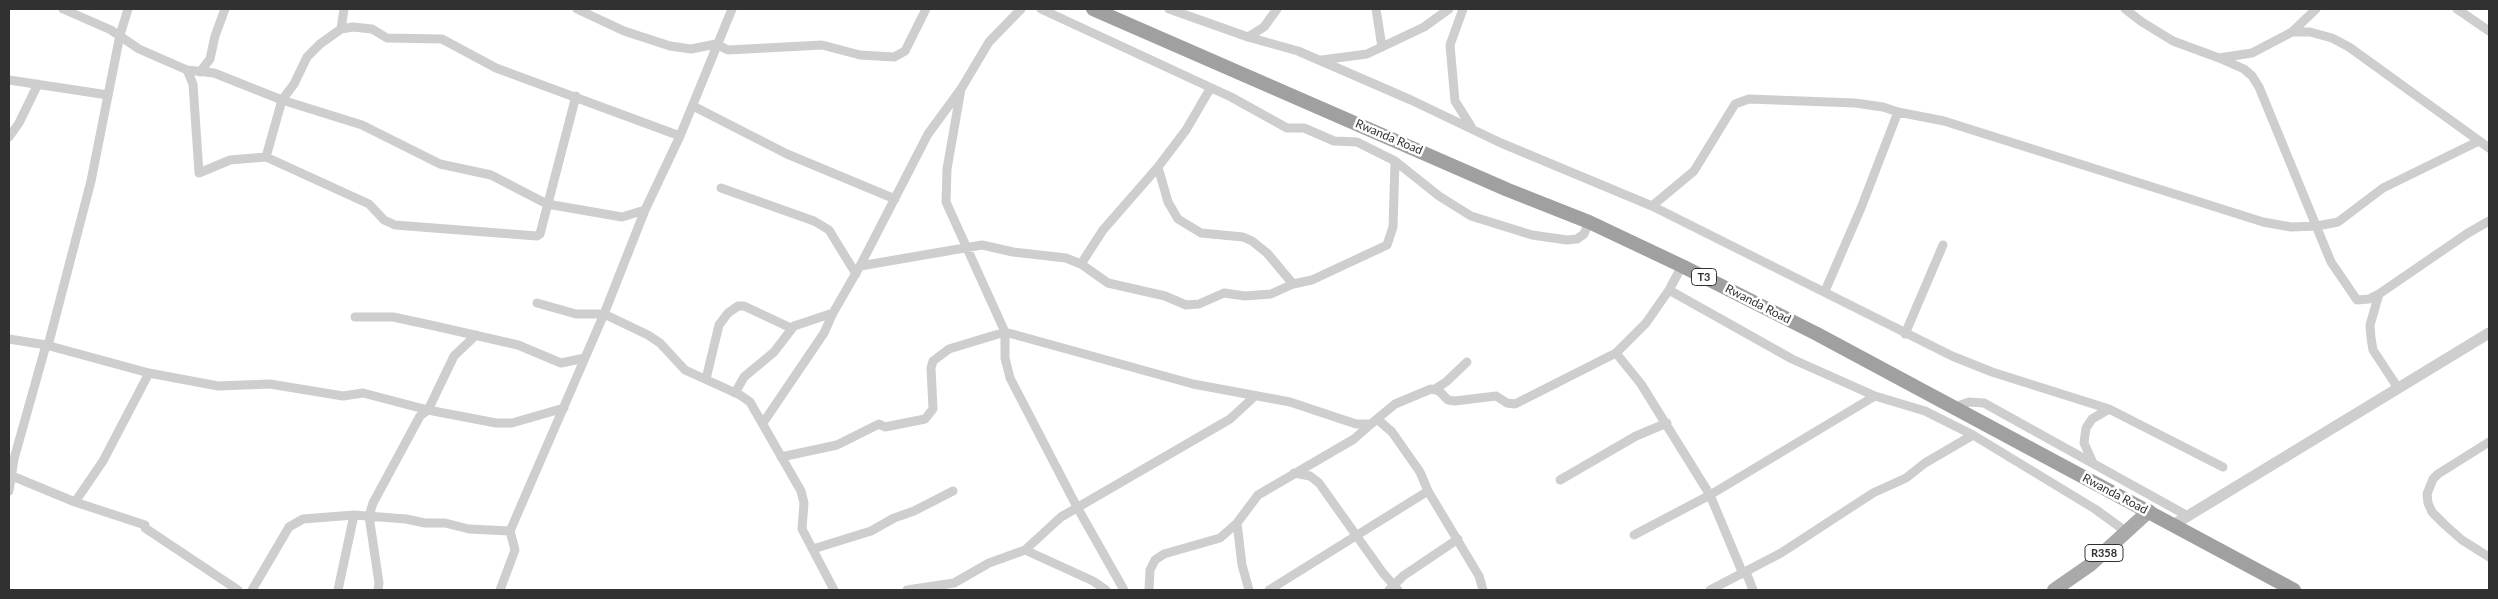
<!DOCTYPE html>
<html>
<head>
<meta charset="utf-8">
<style>
	body { margin:0 }
	#map { position:relative; width:2498px; height:599px; overflow:hidden; background:#fff; font-family:Lato,sans-serif }
	canvas { display:block }
	.frame { position:absolute; inset:0; border:10px solid #313131; pointer-events:none }
</style>
</head>
<body>
<div id="map">
<canvas width="2498" height="599"></canvas>
<div class="frame"></div>
</div>
<script>
const ctx = document.querySelector('canvas').getContext('2d');
ctx.lineJoin = 'round';
const shape = rows => new Path2D(rows.map(r => 'M' + r).join(''));
function trace(path, color, width, dash) { ctx.strokeStyle = color; ctx.lineWidth = width; ctx.lineCap = dash ? 'butt' : 'round'; ctx.setLineDash(dash || []); ctx.stroke(path); }
function label(font, color, halo, rows, align = 'center') {
  ctx.font = font + ' Lato,sans-serif'; ctx.lineWidth = 5; ctx.setLineDash([]); ctx.textBaseline = 'middle'; ctx.strokeStyle = halo; ctx.fillStyle = color; for (const [text, x, y, turn = 0] of rows) {
    ctx.save(); ctx.translate(x, y); ctx.rotate((+turn || 0) * Math.PI / 180); ctx.textAlign = isNaN(turn) ? turn : align; if (halo) ctx.strokeText(text, 0, 0); ctx.fillText(text, 0, 0); ctx.restore();
  }
}
const minor = shape([
	[63,9,111,30,139,49,187,70,214,73,282,100,362,125,440,164,491,175,547,204,622,217,645,210],
	[577,9,624,31,670,46,691,49,716,44,728,50,822,45,860,55,894,57,905,51,926,9],
	[1041,9,1231,97,1287,128,1304,128,1334,141,1357,142,1395,161,1439,196,1471,216,1532,235,1567,240,1577,239,1584,234,1589,222],
	[1169,9,1248,37,1298,51,1411,100,1501,143,1652,206,1952,356,1992,372,2109,409,2223,467],
	[1376,9,1382,47],
	[1463,9,1450,45,1455,101,1472,128],
	[2125,9,2142,22,2173,41,2219,58,2252,53,2292,32,2316,9],
	[2457,9,2489,31],
	[341,29,344,9],
	[2292,32,2310,32,2332,38,2349,47,2489,148],
	[1248,37,1264,27,1277,9],
	[2219,58,2244,69,2252,76,2259,87,2331,262,2357,300,2369,299,2379,294,2468,233,2489,221],
	[1322,60,1367,54,1424,27,1449,9],
	[187,70,193,84,199,173,230,160,266,157,282,100,294,84,307,57,320,44,341,29,353,27,372,29,387,38,442,39,496,68,680,136],
	[200,72,210,59,215,36,225,9],
	[9,80,108,95],
	[961,89,947,169,946,202,1005,332,1005,358,1010,378,1077,507,1124,590],
	[693,106,787,154,895,199],
	[9,137,19,123,38,84],
	[266,157,369,204,384,220,395,225,537,236,540,234,576,96],
	[1158,167,1168,202,1178,219,1201,233,1243,237,1252,241,1267,253,1293,284],
	[721,188,814,221,829,230,856,274],
	[1652,206,1694,171,1735,104,1749,99,1855,103,1883,107,1898,112,1944,121,2263,222,2291,227,2317,226,2338,222,2383,188,2479,141],
	[1081,264,1103,230,1158,167,1186,130,1210,89],
	[860,266,982,245,1013,252,1066,258,1081,264,1108,283,1165,296,1186,305,1199,304,1224,293,1245,296,1271,294,1293,284,1312,280,1387,245,1393,227,1395,161],
	[1669,290,1792,359,1875,396,1925,411,1973,435,2095,509,2128,533],
	[1825,291,1861,208,1898,112],
	[2379,294,2370,325,2371,338,2373,350,2398,388],
	[537,303,576,314,604,314,648,335,660,343,685,370,740,395,750,402,801,491,804,503,802,529,834,590],
	[355,317,393,317,435,326,518,345,561,363,585,358],
	[1905,334,1943,245],
	[9,339,46,345,149,373,218,386,270,384,343,396,363,393,428,410,496,423,512,423,564,408],
	[1616,353,1641,384,1710,495,1743,574],
	[706,379,719,325,728,313,738,306,744,306,791,328],
	[1435,389,1446,382,1467,362],
	[735,393,744,377,774,352,794,326,833,313],
	[1955,407,1969,402,1984,403,2186,515],
	[1377,419,1392,432,1420,472,1428,491,1479,576,1483,590],
	[763,423,824,333,833,313,860,266,928,134,961,89,989,42,1021,9],
	[2489,442,2438,474,2433,479,2427,494,2428,503,2432,512,2445,525,2462,540,2489,557],
	[781,457,837,445,879,424,885,427,925,419,933,409,931,368,933,361,949,349,1005,332,1193,384,1290,402,1356,424,1371,424,1395,404,1431,389,1439,391,1448,400,1455,401,1496,396,1507,403,1515,404,1616,353,1646,323,1669,290,1682,266],
	[2093,463,2084,443,2086,428,2092,419,2109,409],
	[1294,473,1310,476,1319,483,1383,573,1398,590],
	[12,476,75,502,145,525,145,528,238,590],
	[1560,480,1636,436,1667,423],
	[9,491,14,459,46,345,49,342,91,181,120,35,128,9],
	[75,502,103,461,149,373],
	[1237,523,1242,565,1249,590],
	[1634,535,1710,495,1875,396],
	[813,549,871,531,894,518,914,511,953,491],
	[1025,550,1093,581,1106,590],
	[1746,572,1753,590],
	[252,590,289,527,303,519,354,515,406,519,425,523,445,523,469,529,510,531],
	[338,590,354,515],
	[378,590,379,583,369,516,373,503,420,416,428,410,454,356,476,335],
	[500,590,515,550,510,531,604,314,645,210,680,136,732,9],
	[907,590,954,583,989,563,1025,550,1061,517,1230,419,1255,396],
	[1149,590,1150,570,1155,560,1164,554,1220,538,1237,523,1258,495,1354,439,1371,424],
	[1269,590,1428,491],
	[1389,590,1403,576,1458,539],
	[1710,590,1781,553,1873,493,1906,478,1925,463,1973,435]
]);
const tertiary = shape([
	[2173,525,2489,333]
]);
const primary = shape([
	[2054,590,2090,565,2149,511]
]);
const trunk = shape([
	[1093,9,1508,190,1589,222,1682,266,1817,334,2294,590]
]);
const shields = [
	[1704,277,25],
	[2104,553,38]
];
const shieldNames = [
	["T3",1704,277],
	["R358",2104,553]
];
const streetNames = [
	["Rwanda Road",1389,137,23],
	["Rwanda Road",1758,304,27],
	["Rwanda Road",2115,494,28]
];
trace(minor, '#cecece', 9);
trace(tertiary, '#cecece', 11);
trace(primary, '#a9a9a9', 14);
trace(trunk, '#a0a0a0', 14);
for (const [x, y, w] of shields) { const box = new Path2D(); box.roundRect(x - w / 2, y - 8.5, w, 17, 4); ctx.fillStyle = '#fff'; ctx.fill(box); trace(box, '#313131', 1); }
label('bold 11px', '#313131', null, shieldNames);
label('12px', '#313131', '#fff', streetNames);
</script>
</body>
</html>
